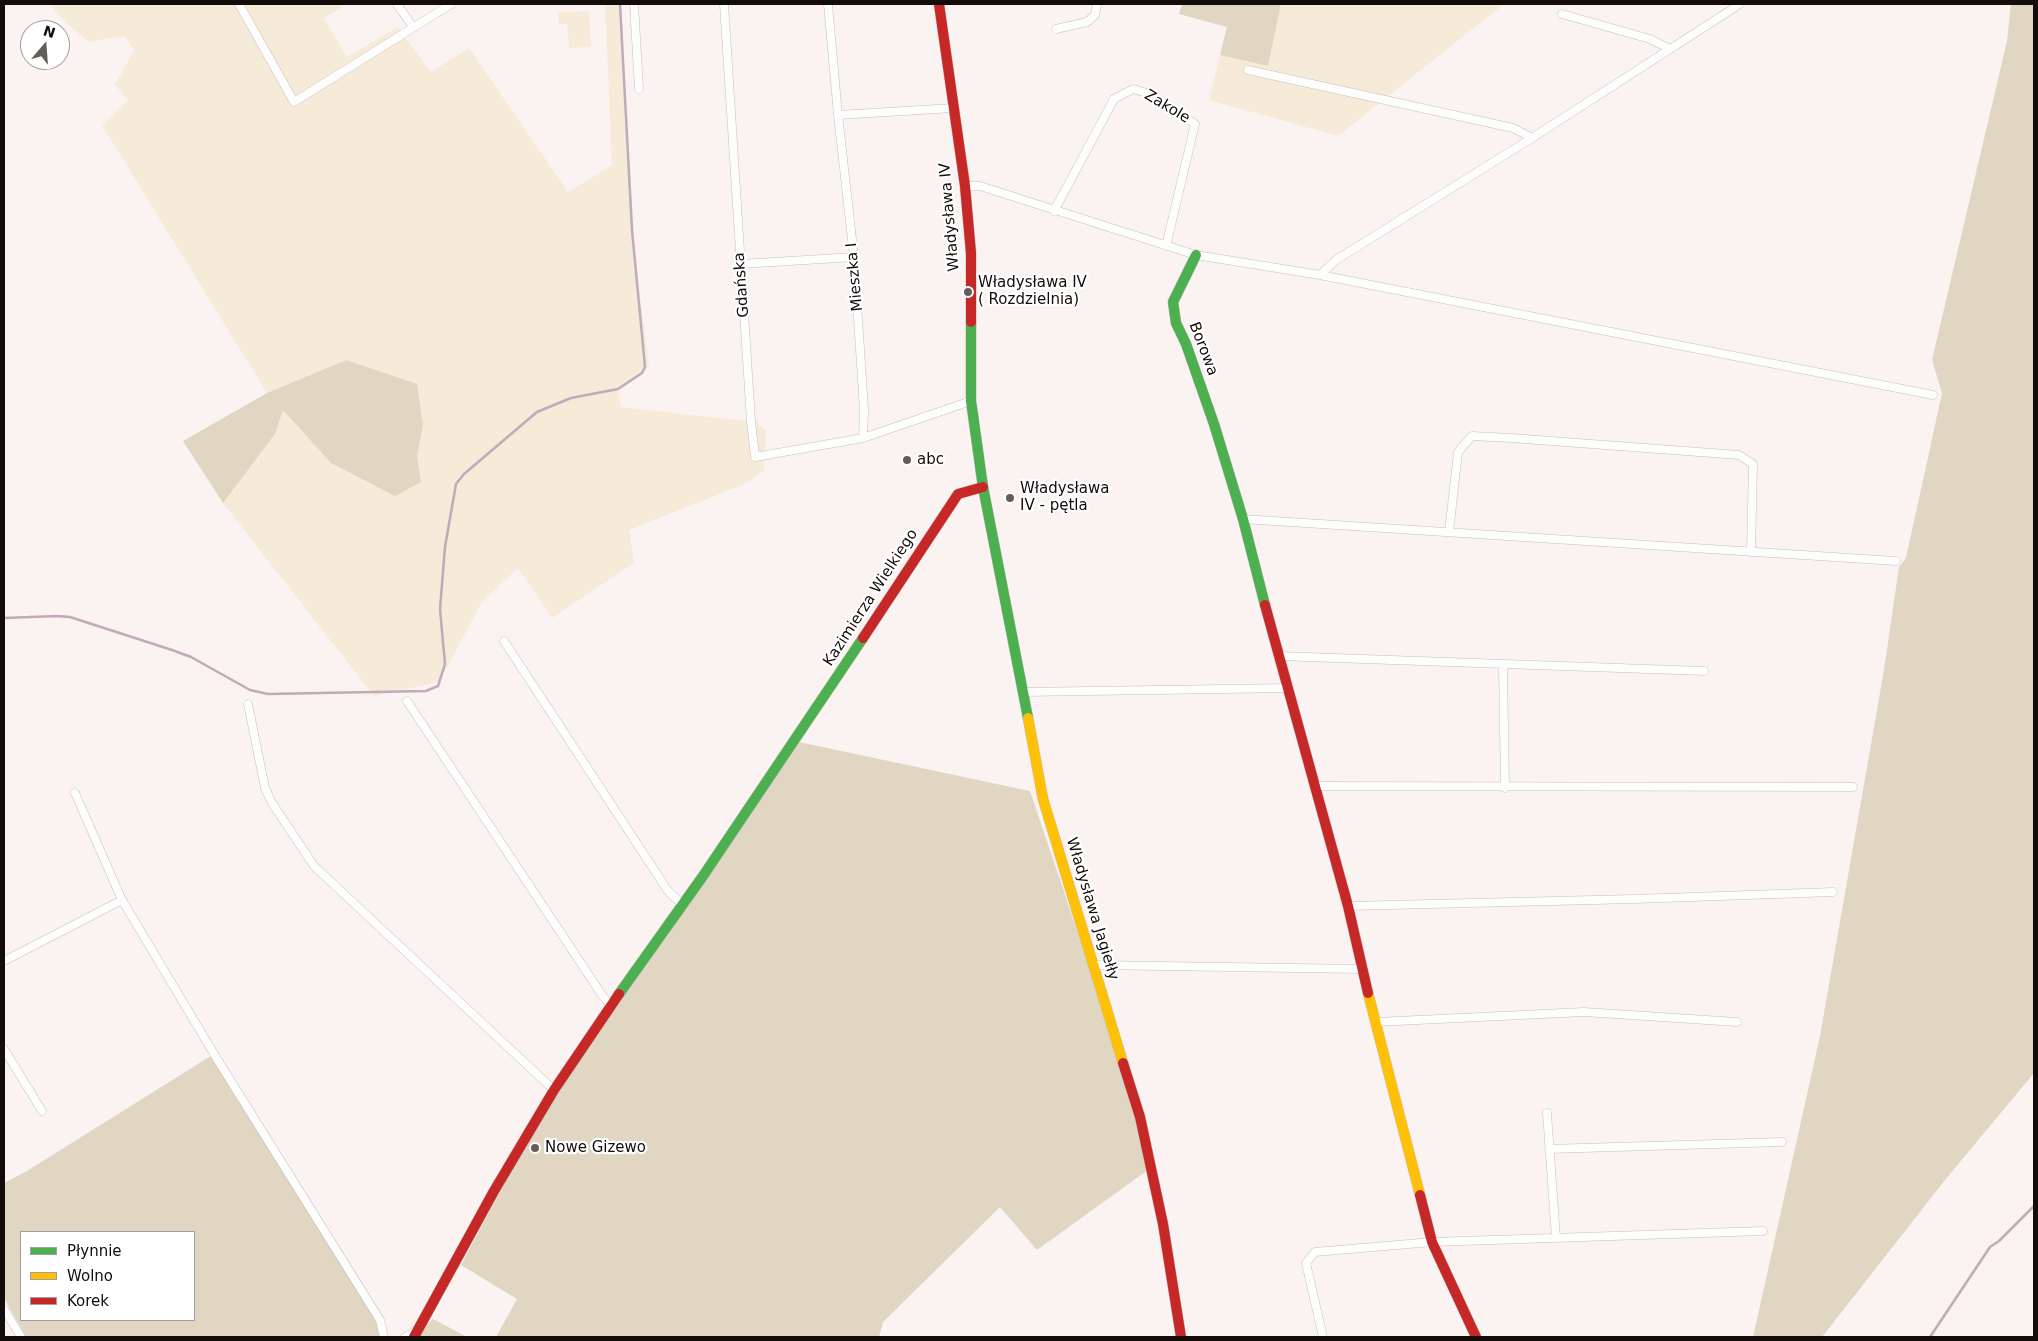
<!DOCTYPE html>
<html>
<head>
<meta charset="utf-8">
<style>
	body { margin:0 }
	#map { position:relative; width:2038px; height:1341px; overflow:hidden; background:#faf3f2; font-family:"DejaVu Sans",sans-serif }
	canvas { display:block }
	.frame { position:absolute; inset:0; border:5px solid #130c0a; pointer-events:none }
	.legend { position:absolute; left:20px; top:1231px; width:175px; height:90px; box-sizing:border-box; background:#fff; border:1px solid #a19e9d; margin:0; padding:6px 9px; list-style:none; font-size:15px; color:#130c0a }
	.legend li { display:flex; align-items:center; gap:10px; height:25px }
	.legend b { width:25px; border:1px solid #a19e9d }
	.north { position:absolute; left:20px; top:20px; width:50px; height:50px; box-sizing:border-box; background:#fff; border:1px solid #a19e9d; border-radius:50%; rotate:18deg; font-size:14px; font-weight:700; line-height:20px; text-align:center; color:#130c0a }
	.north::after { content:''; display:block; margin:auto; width:18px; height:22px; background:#645d5b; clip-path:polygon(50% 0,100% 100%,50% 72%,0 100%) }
</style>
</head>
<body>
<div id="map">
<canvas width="2038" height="1341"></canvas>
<div class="frame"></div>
<ul class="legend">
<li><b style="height:6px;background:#4caf50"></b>Płynnie</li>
<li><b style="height:6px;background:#ffc107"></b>Wolno</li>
<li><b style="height:6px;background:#c62828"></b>Korek</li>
</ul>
<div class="north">N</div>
</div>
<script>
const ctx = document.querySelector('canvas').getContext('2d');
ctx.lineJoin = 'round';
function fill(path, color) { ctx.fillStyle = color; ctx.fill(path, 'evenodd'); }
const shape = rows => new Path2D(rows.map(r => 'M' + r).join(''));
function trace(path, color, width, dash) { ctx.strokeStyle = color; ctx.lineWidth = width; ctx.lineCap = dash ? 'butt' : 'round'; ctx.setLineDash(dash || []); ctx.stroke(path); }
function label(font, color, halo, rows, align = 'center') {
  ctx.font = font + ' "DejaVu Sans",sans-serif'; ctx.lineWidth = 4.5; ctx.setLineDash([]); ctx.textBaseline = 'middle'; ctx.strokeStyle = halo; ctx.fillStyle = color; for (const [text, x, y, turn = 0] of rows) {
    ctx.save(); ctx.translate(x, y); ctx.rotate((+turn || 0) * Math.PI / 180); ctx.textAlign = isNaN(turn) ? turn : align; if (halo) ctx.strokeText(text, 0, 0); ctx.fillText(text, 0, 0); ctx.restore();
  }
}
const green = shape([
	[51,4,347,4,324,18,347,57,398,27,431,72,469,48,568,192,612,165,605,4,620,4,635,255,649,366,618,389,621,407,757,422,766,431,764,470,747,483,629,530,634,563,552,618,518,568,482,602,439,682,374,696,223,503,275,434,283,409,331,463,417,456,423,426,346,360,267,393,102,125,128,100,115,85,134,50,125,36,88,42,57,14],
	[1281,4,1504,4,1338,136,1209,100,1220,55,1268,66],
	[589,11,591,47,569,48,567,24,559,24,558,12]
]);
const forest = shape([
	[1182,4,1281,4,1268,66,1220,55,1227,27,1179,14],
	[2011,4,2034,4,2034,1073,1945,1180,1822,1337,1753,1337,1820,1036,1884,670,1899,567,1906,558,1942,393,1932,360,2007,41],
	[346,360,417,384,423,426,417,456,421,482,395,496,331,463,283,410,275,434,223,503,183,441,267,393],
	[794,741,1030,791,1140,1117,1152,1167,1037,1250,1000,1207,883,1322,879,1337,496,1337,517,1299,461,1265,554,1090],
	[214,1054,386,1337,26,1337,4,1298,4,1183,27,1171],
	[21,1232,194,1232,194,1320,21,1320],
	[433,1319,467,1337,413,1337]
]);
const stream = shape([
	[4,618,57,616,70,617,172,650,191,657,250,690,268,694,426,691,438,686,445,664,440,609,445,547,456,484,464,474,537,412,571,398,618,389,642,373,645,367,632,230,620,4],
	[1930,1337,1990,1247,1999,1241,2034,1206]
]);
const street = shape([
	[239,4,294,102,451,4],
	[397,4,413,27],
	[634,4,639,89],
	[724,4,751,421,755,457,863,438],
	[828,4,838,115,854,257,864,410,863,438,971,401],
	[1562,14,1650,39,1670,49],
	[1056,29,1087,22,1095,15,1097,4],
	[1248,70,1513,128,1532,138],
	[838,115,953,108],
	[965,186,980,186,1196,255,1320,275,1933,395],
	[1054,211,1114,99,1133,89,1147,93,1195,124,1166,246],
	[741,264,854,257],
	[1320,275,1336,260,1532,138,1740,4],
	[1243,519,1896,561],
	[1449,532,1458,452,1472,436,1511,438,1739,455,1753,464,1751,552],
	[504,641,668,891,683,905],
	[1278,656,1704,671],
	[1503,665,1505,788],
	[1023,692,1289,688],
	[407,701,602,995,611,1006],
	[248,704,265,788,272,803,314,866,554,1090],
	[1315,786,1853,787],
	[75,793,122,900,214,1054,380,1320,384,1337],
	[1348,906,1635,899,1833,892],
	[4,961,122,900],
	[1094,965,1362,969],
	[1376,1022,1584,1012,1737,1022],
	[4,1049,42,1111],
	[1547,1113,1556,1238],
	[1549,1149,1782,1142],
	[4,1309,21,1337],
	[405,1337,416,1331],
	[1323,1337,1306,1263,1315,1252,1432,1242,1763,1231]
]);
const fast = shape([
	[1196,255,1173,302,1176,323,1186,344,1214,424,1243,519,1265,605],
	[971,322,971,401,983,487,1028,718],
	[619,994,703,876,863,638]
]);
const slow = shape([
	[1028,718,1043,799,1123,1063],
	[1368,993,1420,1195]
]);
const jam = shape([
	[939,4,965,186,971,253,971,322],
	[1265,605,1348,906,1368,993],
	[863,638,958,494,983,487],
	[1123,1063,1140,1117,1163,1224,1181,1337],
	[1420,1195,1432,1242,1476,1337],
	[414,1337,494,1191,554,1090,619,994]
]);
const markers = [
	[968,292,5,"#645d5b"],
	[907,460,5,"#645d5b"],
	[1010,498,5,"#645d5b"],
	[535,1148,5,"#645d5b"]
];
const streetNames = [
	["Zakole",1167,107,31],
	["Władysława IV",950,217,-95],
	["Mieszka I",855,277,-95],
	["Gdańska",742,285,-94],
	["Borowa",1203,349,69],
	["Kazimierza Wielkiego",871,598,-57],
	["Władysława Jagiełły",1092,909,73]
];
const poiNames = [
	["Władysława IV",978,283],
	["( Rozdzielnia)",978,300],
	["abc",917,460],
	["Władysława",1020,489],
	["IV - pętla",1020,506],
	["Nowe Gizewo",545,1148]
];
fill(green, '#f5ebd8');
fill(forest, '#e0d6c2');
trace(stream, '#c1aab9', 2.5);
trace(street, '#c6bfbe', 9);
trace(fast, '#c6bfbe', 11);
trace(slow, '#c6bfbe', 11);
trace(jam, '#c6bfbe', 11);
trace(street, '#fefdfd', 8);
trace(fast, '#4caf50', 10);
trace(slow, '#ffc107', 10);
trace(jam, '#c62828', 10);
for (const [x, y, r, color] of markers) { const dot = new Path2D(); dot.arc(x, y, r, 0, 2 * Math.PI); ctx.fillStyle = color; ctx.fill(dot); trace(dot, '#fff', 2); }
label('15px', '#130c0a', '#fff', streetNames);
label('15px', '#130c0a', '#fff', poiNames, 'left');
</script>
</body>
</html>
